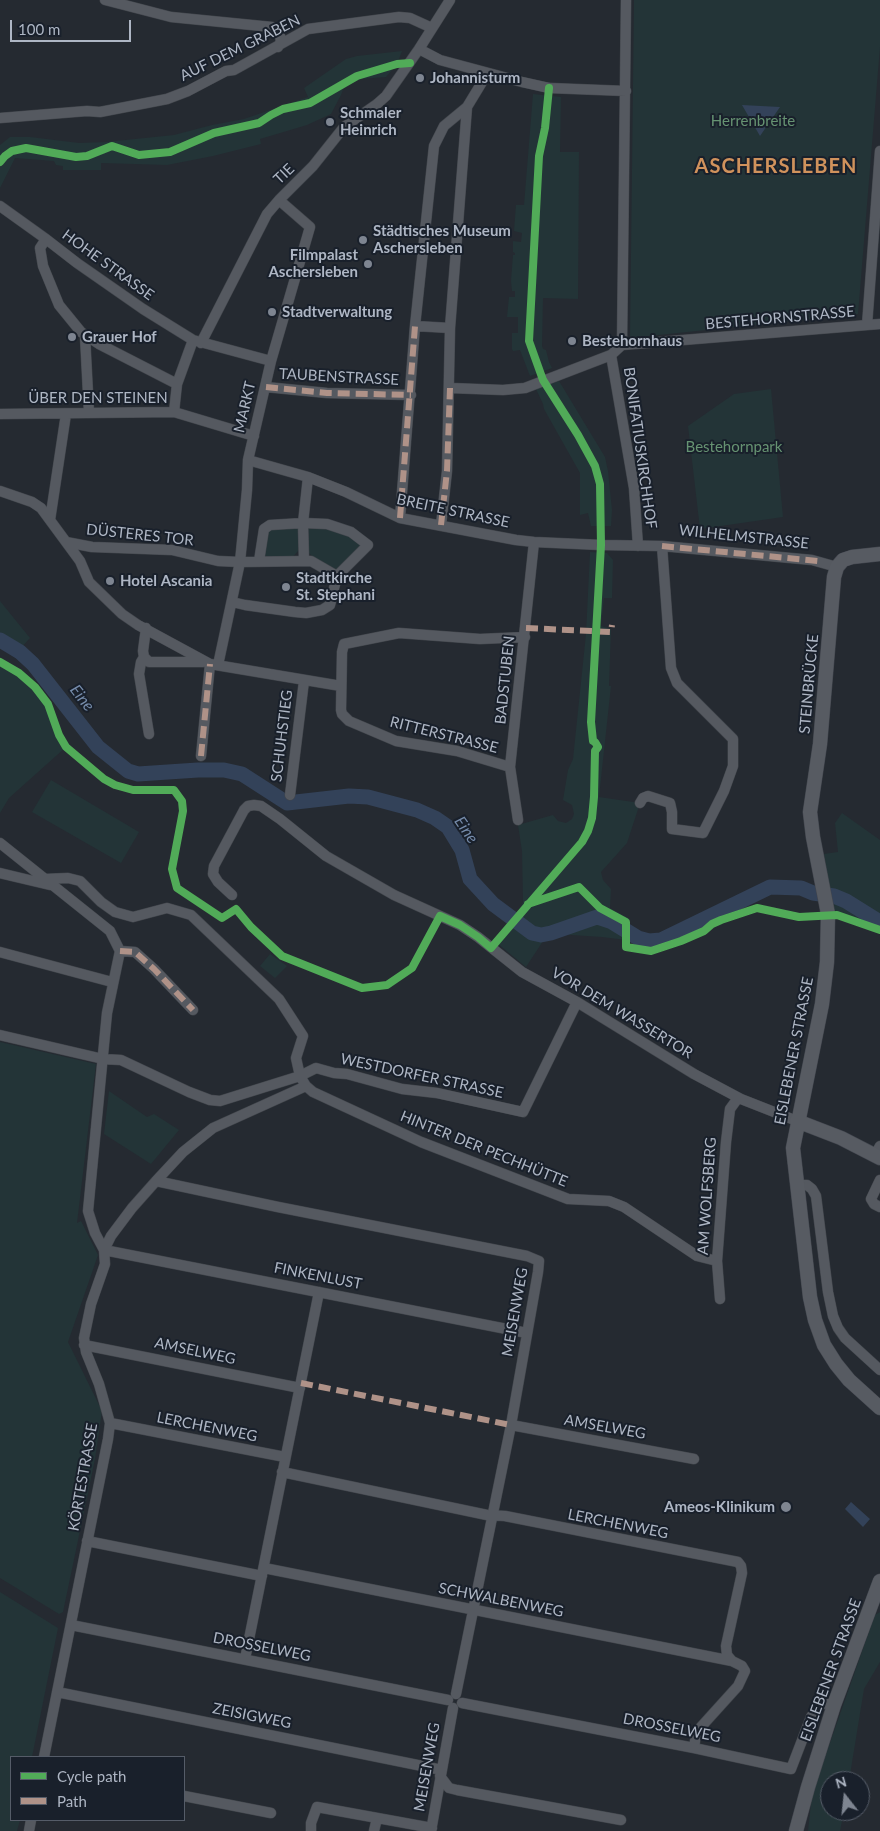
<!DOCTYPE html>
<html>
<head>
<meta charset="utf-8">
<style>
	body { margin:0 }
	#map { position:relative; width:880px; height:1831px; overflow:hidden; background:#252a31; font-family:Lato,sans-serif }
	canvas { display:block }
	.legend { position:absolute; left:10px; top:1756px; width:175px; height:65px; box-sizing:border-box; background:#19202b; border:1px solid #555c68; margin:0; padding:6px 9px; list-style:none; font-size:15px; color:#aeb6c4 }
	.legend li { display:flex; align-items:center; gap:10px; height:25px }
	.legend b { width:25px; border:1px solid #555c68 }
	.north { position:absolute; left:820px; top:1771px; width:50px; height:50px; box-sizing:border-box; background:#19202b; border:1px solid #555c68; border-radius:50%; rotate:344deg; font-size:14px; font-weight:700; line-height:20px; text-align:center; color:#aeb6c4 }
	.north::after { content:''; display:block; margin:auto; width:18px; height:22px; background:#7e8591; clip-path:polygon(50% 0,100% 100%,50% 72%,0 100%) }
	.scale { position:absolute; left:10px; top:20px; width:121px; height:22px; box-sizing:border-box; border:2px solid #aeb6c4; border-top:0; padding-left:6px; font-size:15px; line-height:18px; white-space:nowrap; color:#aeb6c4; -webkit-text-stroke:4px #19202b; paint-order:stroke }
</style>
</head>
<body>
<div id="map">
<canvas width="880" height="1831"></canvas>
<ul class="legend">
<li><b style="height:6px;background:#51ab58"></b>Cycle path</li>
<li><b style="height:6px;background:#af9288"></b>Path</li>
</ul>
<div class="north">N</div>
<div class="scale">100 m</div>
</div>
<script>
const ctx = document.querySelector('canvas').getContext('2d');
ctx.lineJoin = 'round';
function fill(path, color) { ctx.fillStyle = color; ctx.fill(path, 'evenodd'); }
const shape = rows => new Path2D(rows.map(r => 'M' + r).join(''));
function trace(path, color, width, dash) { ctx.strokeStyle = color; ctx.lineWidth = width; ctx.lineCap = dash ? 'butt' : 'round'; ctx.setLineDash(dash || []); ctx.stroke(path); }
function label(font, color, halo, rows, align = 'center') {
  ctx.font = font + ' Lato,sans-serif'; ctx.lineWidth = 4; ctx.setLineDash([]); ctx.textBaseline = 'middle'; ctx.strokeStyle = halo; ctx.fillStyle = color; for (const [text, x, y, turn = 0] of rows) {
    ctx.save(); ctx.translate(x, y); ctx.rotate((+turn || 0) * Math.PI / 180); ctx.textAlign = isNaN(turn) ? turn : align; if (halo) ctx.strokeText(text, 0, 0); ctx.fillText(text, 0, 0); ctx.restore();
  }
}
const green = shape([
	[634,0,880,0,880,47,858,314,630,338],
	[402,51,397,64,386,77,361,79,344,87,341,95,331,114,307,125,260,139,261,144,213,156,167,165,101,163,101,170,63,170,63,166,56,165,54,161,15,158,0,188,0,145,10,137,30,137,79,143,106,142,174,135,212,125,244,119,308,97,304,88,346,59,357,56],
	[533,94,561,97,560,152,579,152,578,299,543,298,542,346,543,349,546,350,549,362,552,368,530,376,520,350,513,351,512,349,512,333,518,333,518,317,507,317,509,297,515,297,515,291,512,291,511,281,513,255,515,255,515,253,513,252,513,241,521,242,522,233,514,231,516,205,524,205],
	[559,381,605,457,608,471,612,510,611,526,591,526,588,513,580,515,580,473,544,409,543,404,536,389],
	[771,389,783,517,700,529,688,426,734,394],
	[298,526,300,529,300,543,298,551,291,559,263,559,266,530],
	[307,526,339,530,365,545,338,571,327,566,314,558,307,551],
	[590,552,607,553,613,560,612,598,604,598,601,626,611,629,609,686,611,686,599,797,640,803,627,843,601,872,603,880,611,889,610,908,630,919,626,922,626,940,602,937,556,934,545,938,526,967,497,943,514,920,523,902,522,851,518,825,553,815,558,821,566,823,572,819,574,814,572,805,563,800,568,770,573,759,586,634],
	[0,601,30,638,19,650,0,642],
	[0,662,19,673,35,687,48,704,59,735,66,747,9,798,0,813],
	[51,780,139,832,121,863,32,812],
	[842,813,880,840,880,926,833,911,824,854,838,852,835,823],
	[270,954,287,966,275,978,260,966],
	[0,1042,96,1064,77,1223,81,1221,98,1255,68,1342,102,1411,95,1459,63,1612,59,1614,0,1578],
	[109,1091,147,1117,154,1114,179,1130,151,1164,104,1134],
	[0,1592,58,1628,32,1757,11,1757,11,1820,20,1820,17,1831,0,1831],
	[880,1612,880,1662,864,1689,849,1781,830,1781,830,1811,844,1811,840,1831,808,1831,812,1794,872,1623,875,1615]
]);
const water = shape([
	[742,105,780,107,760,136],
	[851,1502,870,1519,863,1527,845,1509]
]);
const river = shape([
	[0,640,20,652,33,664,98,747,128,771,138,774,198,770,224,770,242,774,287,803,349,796,368,797,417,810,435,818,448,827,462,850,470,879,493,904,532,933,541,935,551,933,597,917,612,922,638,938,649,941,661,940,770,887,801,888,813,893,834,896,846,901,880,922]
]);
const minor = shape([
	[105,0,171,17,272,27,280,36,281,41,278,47],
	[419,49,440,60,522,82,549,88,626,91],
	[0,118,87,111,100,112,167,99,188,91,226,71,234,70,308,29,399,17,410,18,432,28],
	[0,206,46,239,77,263,143,309,193,340,271,361],
	[46,239,40,248,43,266,59,305,81,332,99,344,177,384],
	[867,325,880,151],
	[450,328,415,326,434,146,444,126,467,107],
	[85,336,89,413],
	[201,343,267,214,279,200,313,166,344,127,377,104,386,96,419,49,450,0],
	[622,345,626,0],
	[622,345,880,324],
	[611,355,634,488,638,546],
	[266,387,327,393,411,395],
	[450,388,503,390,525,388,611,355,622,345],
	[174,412,177,384,193,340],
	[0,414,174,412,254,436],
	[248,460,308,477,346,492,400,518,516,540,534,542,601,545,662,546,812,560,837,567],
	[0,491,32,502,41,508,80,561,89,582,122,614,138,625,210,664,341,686],
	[400,518,415,326],
	[50,520,66,414],
	[441,525,447,471,450,328,467,107,487,74],
	[66,542,92,547,172,550,218,561,240,562,311,561,337,576,368,545,351,532,327,524,303,523,270,525,264,529,259,561],
	[304,561,303,523,308,477],
	[232,602,245,605,295,612,306,613,322,610,330,605,337,576],
	[146,628,143,651,144,657,149,662,203,662],
	[144,657,141,662,139,674,149,734],
	[218,665,240,562,247,490,248,460,271,361,310,227,279,200],
	[201,756,210,664],
	[510,767,457,751,396,741,349,721,342,714,341,710,342,652,344,644,399,633,480,639,525,637],
	[290,795,304,681],
	[640,803,643,798,648,796,670,803,672,812,672,829,703,833,724,791,733,766,733,739,677,683,671,668,662,546],
	[518,820,510,767,534,542],
	[0,843,110,931,120,951],
	[0,873,50,885],
	[45,879,68,878,80,881,101,902,115,912,133,917,167,908,191,915,279,999,303,1036,296,1058,300,1076,306,1086,313,1092,421,1142,568,1199,609,1201,624,1207,697,1256,717,1261],
	[232,895,218,882,213,874,214,866,244,810,248,806,254,805,261,806,280,819,326,856,394,895,460,925,478,937,522,972,577,1002,694,1074,741,1099,797,1121],
	[120,951,135,952,154,969,193,1010],
	[0,952,112,982],
	[0,1035,103,1059,121,1060,189,1092,210,1100,220,1101,300,1076,316,1068,334,1073,347,1074,402,1089,437,1093,523,1112,577,1002],
	[306,1086,213,1128,183,1152,156,1181,132,1208,111,1236,104,1250,527,1333],
	[875,1155,880,1146],
	[880,1180,871,1199,874,1204,880,1207],
	[156,1181,278,1207,527,1256,539,1261,538,1272,511,1425,456,1694],
	[797,1185,807,1185,812,1189,816,1196,828,1292,833,1316,838,1328,845,1338,880,1370],
	[720,1299,717,1261,726,1142,730,1109,738,1098],
	[84,1345,300,1388],
	[110,1423,285,1457],
	[511,1425,694,1459],
	[282,1472,487,1515,505,1516,738,1562,741,1566,742,1573,726,1646,727,1655,732,1661,742,1666,745,1671,738,1686,700,1728,696,1734,694,1748],
	[87,1541,262,1576],
	[264,1568,732,1661],
	[71,1625,448,1700],
	[245,1659,319,1292],
	[57,1692,442,1770],
	[462,1703,694,1748,791,1769,811,1717,821,1703,834,1705],
	[44,1757,108,1439,110,1423,99,1384,86,1352,84,1338,91,1304,105,1264,104,1250,95,1233,88,1211,107,1013,120,951],
	[440,1776,449,1788,457,1790,621,1820],
	[184,1796,271,1813],
	[29,1831,31,1820],
	[311,1831,311,1823,317,1807,432,1828],
	[374,1831,377,1818],
	[431,1831,453,1708]
]);
const major = shape([
	[880,554,852,557,843,560,837,567,834,577,820,744,810,812,813,837,828,914,827,962,822,1004,793,1148,810,1297,815,1320,824,1345,836,1364,849,1380,880,1408],
	[797,1121,841,1138,880,1158],
	[796,1831,808,1787,834,1705,880,1581]
]);
const quiet = shape([
	[266,387,327,393,411,395],
	[400,518,415,326],
	[441,525,447,471,450,388],
	[662,546,818,561],
	[526,628,611,632,612,625],
	[201,756,210,664],
	[120,951,135,952,154,969,193,1010],
	[301,1383,511,1425]
]);
const cycleway = shape([
	[0,162,5,156,12,151,26,148,76,157,87,156,112,146,139,155,170,152,214,133,259,123,271,115,283,109,310,103,357,76,397,64,410,63],
	[0,662,19,673,35,687,48,704,59,735,66,747,104,779,115,785,133,790,174,790,182,801,183,811,172,869,177,888,222,918,236,909,251,927,282,956,362,988,387,985,412,968,440,916,460,925,478,937,491,948,582,842,588,831,592,818,594,797,595,751,598,747,595,742,593,741,591,722,601,545,600,484,595,466,578,435,543,380,529,341,539,156,545,128,549,88],
	[528,904,579,887,600,908,626,922,626,947,651,951,681,941,704,931,712,924,721,920,757,908,799,917,837,915,880,930]
]);
const markers = [
	[420,78,5,"#7e8591"],
	[330,122,5,"#7e8591"],
	[363,240,5,"#7e8591"],
	[368,264,5,"#7e8591"],
	[272,312,5,"#7e8591"],
	[72,337,5,"#7e8591"],
	[572,341,5,"#7e8591"],
	[110,581,5,"#7e8591"],
	[286,587,5,"#7e8591"],
	[786,1507,6,"#7e8591"]
];
const streetNames = [
	["AUF DEM GRABEN",240,48,-26],
	["TIE",284,174,-44],
	["HOHE STRASSE",108,265,36],
	["BESTEHORNSTRASSE",780,318,-5],
	["TAUBENSTRASSE",339,377,3],
	["ÜBER DEN STEINEN",98,398],
	["MARKT",245,407,-77],
	["BONIFATIUSKIRCHHOF",640,448,82],
	["BREITE STRASSE",453,511,12],
	["DÜSTERES TOR",140,535,6],
	["WILHELMSTRASSE",744,537,6],
	["BADSTUBEN",505,680,-84],
	["STEINBRÜCKE",809,684,-85],
	["RITTERSTRASSE",444,735,14],
	["SCHUHSTIEG",282,736,-83],
	["VOR DEM WASSERTOR",622,1013,31],
	["EISLEBENER STRASSE",794,1051,-79],
	["WESTDORFER STRASSE",422,1076,12],
	["HINTER DER PECHHÜTTE",484,1149,22],
	["AM WOLFSBERG",707,1196,-86],
	["FINKENLUST",318,1276,11],
	["MEISENWEG",515,1312,-80],
	["AMSELWEG",195,1351,12],
	["LERCHENWEG",207,1427,11],
	["AMSELWEG",605,1427,10],
	["KÖRTESTRASSE",83,1477,-80],
	["LERCHENWEG",618,1524,11],
	["SCHWALBENWEG",501,1600,11],
	["DROSSELWEG",262,1647,11],
	["EISLEBENER STRASSE",831,1670,-70],
	["ZEISIGWEG",252,1716,11],
	["DROSSELWEG",672,1728,11],
	["MEISENWEG",427,1767,-80]
];
const poiNames = [
	["Johannisturm",430,78],
	["Schmaler",340,113],
	["Heinrich",340,130],
	["Städtisches Museum",373,231],
	["Aschersleben",373,248],
	["Filmpalast",358,255,"right"],
	["Aschersleben",358,272,"right"],
	["Stadtverwaltung",282,312],
	["Grauer Hof",82,337],
	["Bestehornhaus",582,341],
	["Stadtkirche",296,578],
	["St. Stephani",296,595],
	["Hotel Ascania",120,581],
	["Ameos-Klinikum",775,1507,"right"]
];
const parkNames = [
	["Herrenbreite",753,121],
	["Bestehornpark",734,447]
];
const waterNames = [
	["Eine",82,698,52],
	["Eine",466,830,56]
];
const districtNames = [
	["ASCHERSLEBEN",776,167]
];
fill(green, '#233437');
fill(water, '#334259');
trace(river, '#334259', 15);
trace(minor, '#42464c', 11);
trace(major, '#42464e', 15);
trace(minor, '#555960', 10);
trace(major, '#575b62', 14);
trace(quiet, '#af9288', 6, [12, 6]);
trace(cycleway, '#51ab58', 8);
for (const [x, y, r, color] of markers) { const dot = new Path2D(); dot.arc(x, y, r, 0, 2 * Math.PI); ctx.fillStyle = color; ctx.fill(dot); trace(dot, '#19202b', 2); }
label('15px', '#aeb6c4', '#19202b', streetNames);
label('bold 15px', '#aeb6c4', '#19202b', poiNames, 'left');
label('15px', '#669372', '#19202b', parkNames);
label('italic 16px', '#768cab', '#19202b', waterNames);
ctx.letterSpacing = '1px';
label('bold 20px', '#d0925c', '#19202b', districtNames);
ctx.letterSpacing = '0px';
</script>
</body>
</html>
